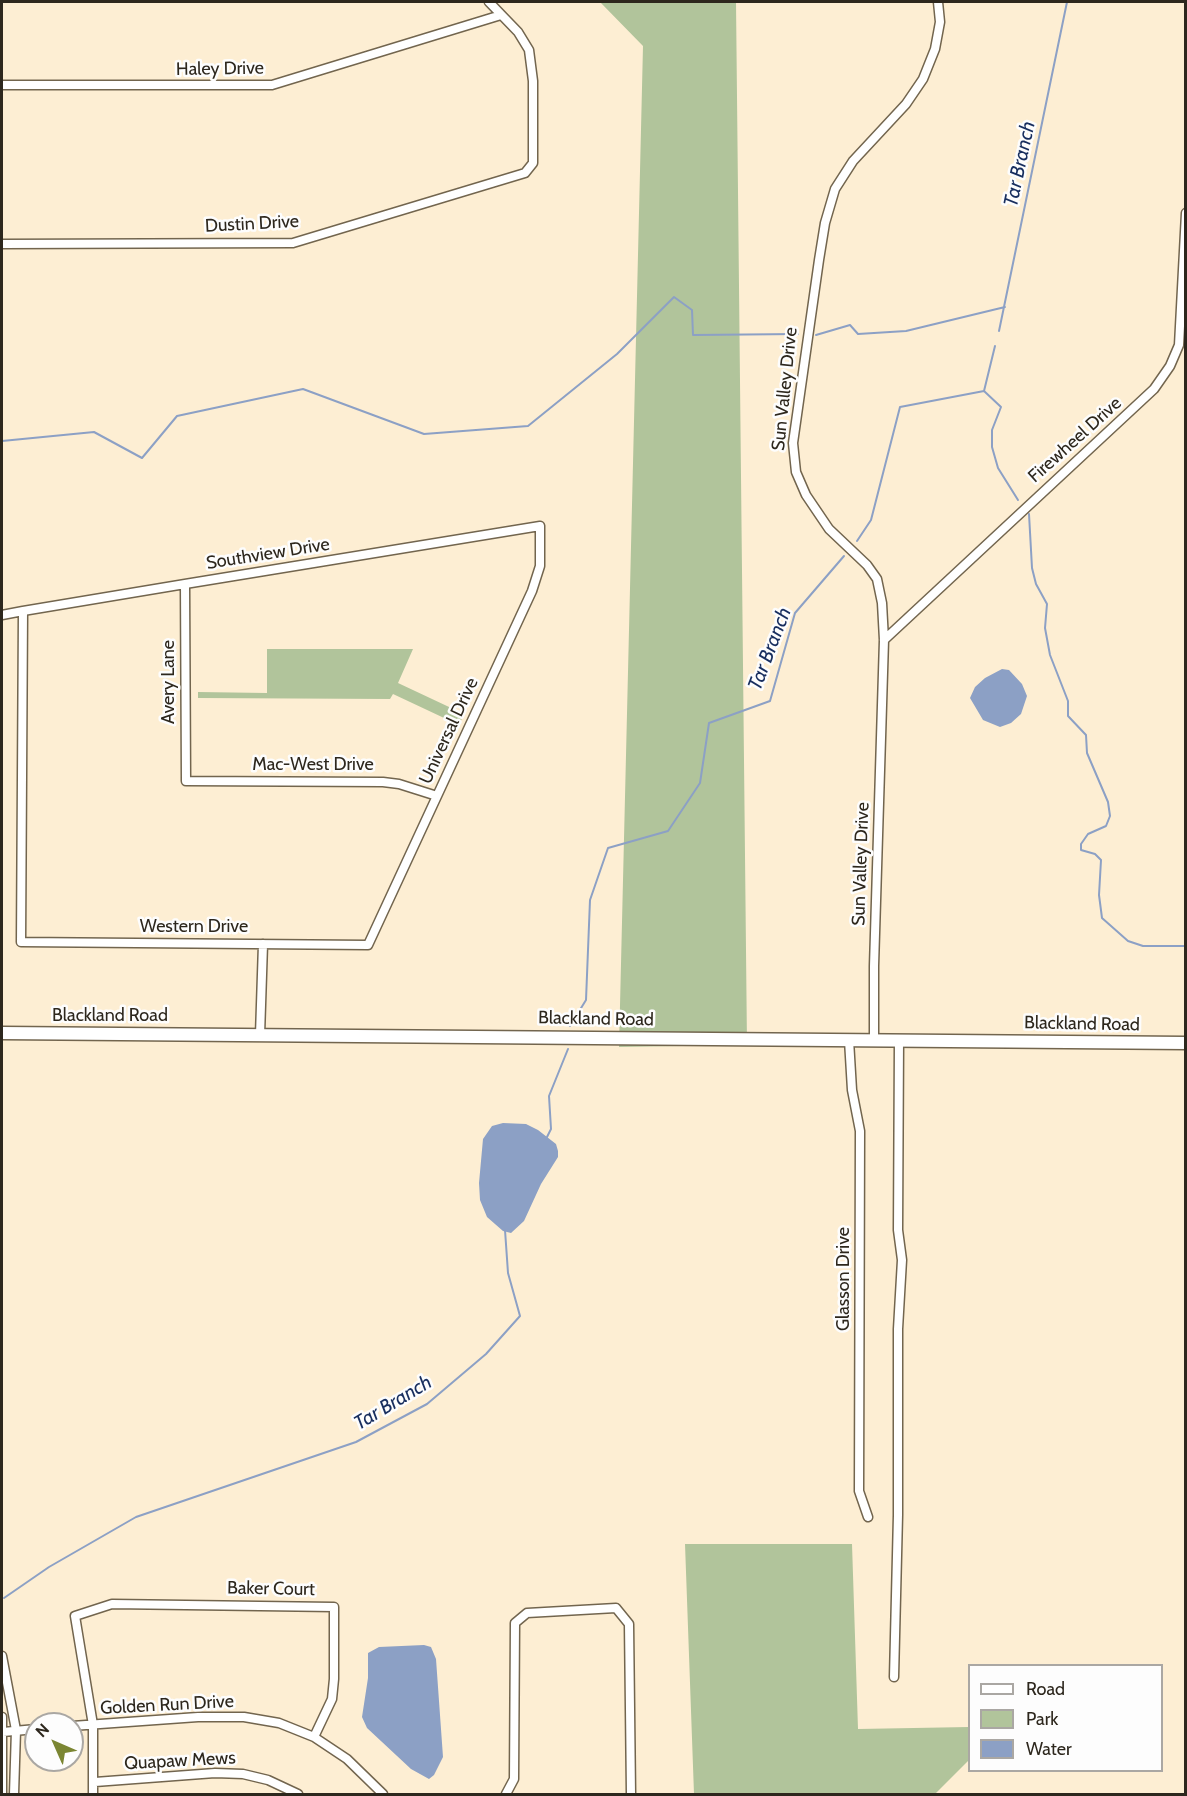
<!DOCTYPE html>
<html>
<head>
<meta charset="utf-8">
<style>
	body { margin:0 }
	#map { position:relative; width:1187px; height:1796px; overflow:hidden; background:#fdeed3; font-family:Cabin,sans-serif }
	canvas { display:block }
	.frame { position:absolute; inset:0; border:3px solid #2d271d; pointer-events:none }
	.legend { position:absolute; left:968px; top:1664px; width:195px; height:108px; box-sizing:border-box; background:#fdfdfd; border:2px solid #aaa7a3; margin:0; padding:8px 10px; list-style:none; font-size:18px; color:#2d271d }
	.legend li { display:flex; align-items:center; gap:12px; height:30px }
	.legend b { width:30px; border:2px solid #aaa7a3 }
	.north { position:absolute; left:24px; top:1712px; width:60px; height:60px; box-sizing:border-box; background:#fdfdfd; border:2px solid #aaa7a3; border-radius:50%; rotate:315deg; font-size:16px; font-weight:700; line-height:24px; text-align:center; color:#2d271d }
	.north::after { content:''; display:block; margin:auto; width:21px; height:27px; background:#7b8633; clip-path:polygon(50% 0,100% 100%,50% 72%,0 100%) }
</style>
</head>
<body>
<div id="map">
<canvas width="1187" height="1796"></canvas>
<div class="frame"></div>
<ul class="legend">
<li><b style="height:8px;background:#fff"></b>Road</li>
<li><b style="height:16px;background:#b1c49b"></b>Park</li>
<li><b style="height:16px;background:#8ca0c5"></b>Water</li>
</ul>
<div class="north">N</div>
</div>
<script>
const ctx = document.querySelector('canvas').getContext('2d');
ctx.lineJoin = 'round';
function fill(path, color) { ctx.fillStyle = color; ctx.fill(path, 'evenodd'); }
const shape = rows => new Path2D(rows.map(r => 'M' + r).join(''));
function trace(path, color, width, dash) { ctx.strokeStyle = color; ctx.lineWidth = width; ctx.lineCap = dash ? 'butt' : 'round'; ctx.setLineDash(dash || []); ctx.stroke(path); }
function label(font, color, halo, rows, align = 'center') {
  ctx.font = font + ' Cabin,sans-serif'; ctx.lineWidth = 5; ctx.setLineDash([]); ctx.textBaseline = 'middle'; ctx.strokeStyle = halo; ctx.fillStyle = color; for (const [text, x, y, turn = 0] of rows) {
    ctx.save(); ctx.translate(x, y); ctx.rotate((+turn || 0) * Math.PI / 180); ctx.textAlign = isNaN(turn) ? turn : align; if (halo) ctx.strokeText(text, 0, 0); ctx.fillText(text, 0, 0); ctx.restore();
  }
}
const green = shape([
	[600,2,736,2,747,1045,619,1047,643,46],
	[267,649,413,649,398,683,464,714,459,725,393,694,390,699,198,698,198,692,267,693],
	[685,1544,852,1544,858,1729,969,1727,969,1760,935,1794,694,1794]
]);
const water = shape([
	[1002,669,1009,670,1022,684,1027,696,1021,714,1011,723,1000,727,983,720,970,698,975,687,985,678],
	[503,1123,526,1124,538,1130,556,1144,558,1151,558,1157,541,1184,524,1221,511,1233,503,1231,487,1217,480,1200,479,1183,483,1139,492,1126],
	[424,1645,431,1647,436,1659,443,1757,434,1775,429,1779,411,1769,367,1728,362,1717,368,1678,368,1653,379,1647]
]);
const stream = shape([
	[999,331,1067,2],
	[816,335,850,325,858,334,906,331,1005,307],
	[984,391,1001,407,992,430,992,447,998,468,1018,500],
	[2,441,94,432,142,458,177,416,303,389,424,434,528,426,617,354,674,297,692,310,693,335,798,334],
	[1029,514,1032,568,1036,584,1047,604,1045,628,1050,655,1068,701,1068,716,1086,735,1087,753,1108,802,1110,816,1106,826,1088,834,1081,844,1081,850,1095,854,1101,860,1099,895,1102,918,1128,941,1143,946,1186,946],
	[857,541,871,520,900,407,984,391,995,346],
	[570,1026,586,1000,590,900,608,848,668,831,700,783,709,723,770,701,795,613,844,556],
	[547,1137,551,1129,549,1096,568,1049],
	[4,1598,49,1567,136,1517,356,1442,427,1404,486,1354,520,1316,508,1273,505,1230]
]);
const street = shape([
	[2,85,272,85,501,15],
	[2,244,293,243,525,173,533,163,533,81,529,50,518,32,489,2],
	[185,584,186,781,383,782,399,784,437,796],
	[2,615,23,611,185,584,540,526,540,566,532,591,368,945,21,942,23,611],
	[884,640,1154,389,1170,366,1179,345,1186,213],
	[260,1035,263,944],
	[849,1040,852,1090,860,1131,859,1491,868,1517],
	[874,1040,874,966,884,640,882,603,877,579,867,565,829,529,806,495,796,472,793,443,819,260,825,223,835,189,853,161,906,104,923,79,935,49,940,22,938,2],
	[2,1656,16,1730,14,1794],
	[894,1677,898,1515,898,1329,902,1260,898,1230,899,1040],
	[2,1717,2,1793],
	[72,1726,198,1717,244,1717,279,1723,314,1737,347,1759,383,1794],
	[3,1732,36,1729],
	[95,1782,215,1773,243,1774,268,1780,298,1794],
	[93,1794,93,1725,75,1616,112,1604,334,1607,334,1679,332,1699,314,1737],
	[506,1794,514,1779,515,1623,527,1613,616,1608,629,1624,631,1794]
]);
const secondary = shape([
	[2,1033,1186,1043]
]);
const streetNames = [
	["Haley Drive",220,69,-1],
	["Dustin Drive",252,224,-3],
	["Sun Valley Drive",785,389,-84],
	["Firewheel Drive",1075,440,-42],
	["Southview Drive",268,554,-9],
	["Avery Lane",169,682,-90],
	["Universal Drive",449,731,-65],
	["Mac-West Drive",313,765],
	["Sun Valley Drive",861,864,-88],
	["Western Drive",194,927],
	["Blackland Road",110,1016],
	["Blackland Road",596,1019,1],
	["Blackland Road",1082,1024,1],
	["Glasson Drive",844,1279,-90],
	["Baker Court",271,1589,1],
	["Golden Run Drive",167,1705,-3],
	["Quapaw Mews",180,1761,-3]
];
const waterNames = [
	["Tar Branch",1020,164,-78],
	["Tar Branch",770,649,-69],
	["Tar Branch",393,1403,-31]
];
fill(green, '#b1c49b');
fill(water, '#8ca0c5');
trace(stream, '#8ca0c5', 2);
trace(street, '#72654e', 11);
trace(secondary, '#72654e', 15);
trace(street, '#fff', 8);
trace(secondary, '#fff', 12);
label('18px', '#2d271d', '#fdfdfd', streetNames);
label('italic 20px', '#182e5e', '#fdfdfd', waterNames);
</script>
</body>
</html>
